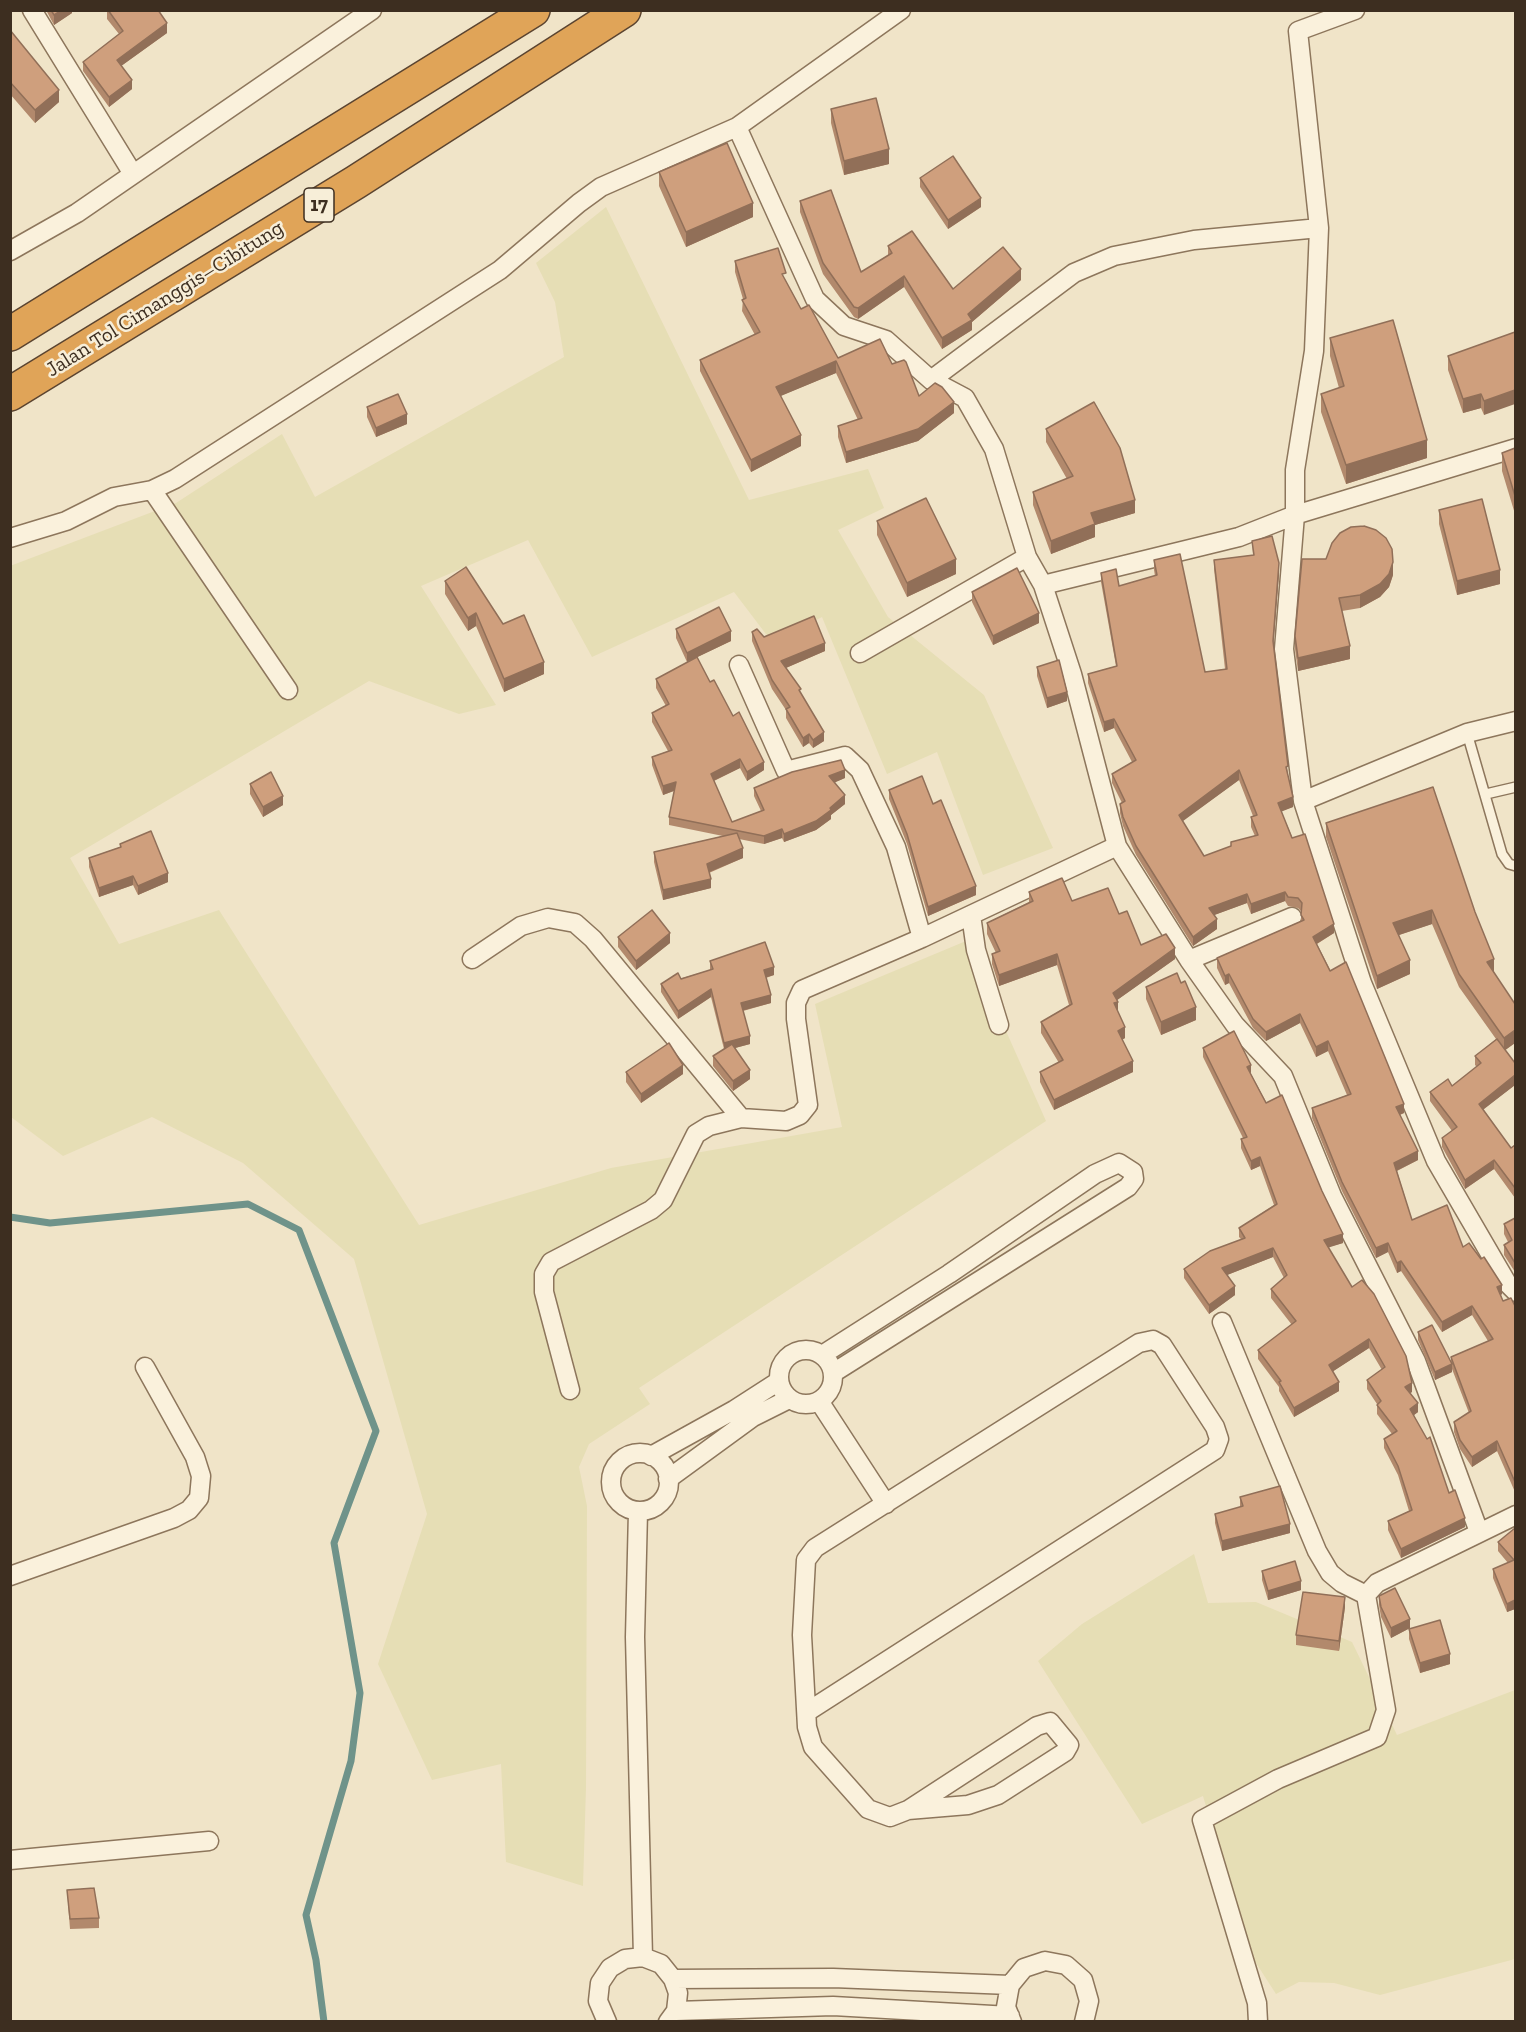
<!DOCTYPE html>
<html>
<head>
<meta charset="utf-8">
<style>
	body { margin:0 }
	#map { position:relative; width:1526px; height:2032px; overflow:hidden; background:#f0e4c8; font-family:"Zilla Slab",serif }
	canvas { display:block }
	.frame { position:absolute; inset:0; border:12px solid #3d2e20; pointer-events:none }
</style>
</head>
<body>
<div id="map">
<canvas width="1526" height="2032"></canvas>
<div class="frame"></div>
</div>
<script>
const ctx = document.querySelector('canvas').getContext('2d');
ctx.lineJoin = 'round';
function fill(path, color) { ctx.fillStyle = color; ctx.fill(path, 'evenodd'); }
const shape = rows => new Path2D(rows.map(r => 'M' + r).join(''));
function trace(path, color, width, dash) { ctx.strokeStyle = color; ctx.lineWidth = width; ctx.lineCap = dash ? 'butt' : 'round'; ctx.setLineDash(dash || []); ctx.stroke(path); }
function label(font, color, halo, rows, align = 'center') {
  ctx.font = font + ' "Zilla Slab",serif'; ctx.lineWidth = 5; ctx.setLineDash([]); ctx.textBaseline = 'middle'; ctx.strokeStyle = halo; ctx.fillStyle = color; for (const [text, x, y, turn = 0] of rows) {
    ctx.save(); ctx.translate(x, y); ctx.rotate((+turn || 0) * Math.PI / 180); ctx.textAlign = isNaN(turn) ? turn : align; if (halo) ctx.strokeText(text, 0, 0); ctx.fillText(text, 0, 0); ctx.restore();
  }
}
const farmland = shape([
	[606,207,749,500,868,469,884,508,838,530,888,617,984,695,1053,848,983,875,937,752,887,774,822,617,772,642,734,592,592,657,528,540,421,586,496,705,459,714,369,681,70,858,119,944,219,910,419,1225,611,1168,842,1127,815,1004,966,941,1046,1121,639,1388,650,1404,589,1444,579,1467,587,1506,586,1787,583,1886,506,1862,501,1764,432,1780,378,1664,427,1514,354,1259,243,1163,152,1117,63,1156,11,1117,10,566,176,503,282,434,315,497,564,357,555,302,536,263],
	[1194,1554,1208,1603,1256,1602,1352,1642,1397,1735,1515,1690,1515,1959,1380,1995,1334,1983,1299,1982,1276,1994,1247,1949,1203,1796,1142,1824,1038,1661,1082,1624]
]);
const stream = shape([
	[10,1217,50,1223,248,1204,299,1230,376,1431,334,1543,360,1693,351,1761,306,1915,316,1960,324,2022]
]);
const service = shape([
	[1467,733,1502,854,1509,864,1516,866],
	[1486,794,1516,787]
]);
const minor = shape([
	[32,10,133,174],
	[737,127,815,299,844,326,886,340,931,380,965,398,994,449,1027,557,1043,585,1072,674,1117,846,1189,960,1235,1025,1283,1076,1332,1196,1416,1361,1479,1532],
	[1319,228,1314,351,1295,470,1295,515,1284,649,1303,801,1362,983,1436,1161,1507,1283,1516,1292],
	[10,251,77,213,372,10],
	[931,380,1074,273,1114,256,1194,240,1319,228,1298,31,1355,10],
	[152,490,288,690],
	[10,538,66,521,114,497,152,490,175,479,500,270,579,203,601,187,737,127,901,10],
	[1043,585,1239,537,1295,515,1516,448],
	[860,653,1027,557],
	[739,665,786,771,845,756,860,770,896,847,922,938],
	[1303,801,1467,733,1516,721],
	[971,915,976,950,999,1025],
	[472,959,521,926,548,918,575,923,593,939,741,1118],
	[1189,960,1292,917],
	[1222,1322,1317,1551,1330,1573,1342,1583,1366,1595],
	'779 1377a27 27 0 1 1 54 0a27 27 0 1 1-54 0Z',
	[822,1355,949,1274,1095,1174,1119,1163,1133,1172,1134,1179,1128,1187,833,1373],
	[570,1390,544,1292,544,1274,551,1262,651,1210,663,1200,696,1134,709,1126,741,1118,786,1121,800,1115,808,1105,796,1019,796,1003,802,990,922,938,1117,846],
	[819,1401,886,1504],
	'611 1482a29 29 0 1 1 58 0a29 29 0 1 1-58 0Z',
	[651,1456,734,1410,779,1381],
	[668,1479,753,1417,789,1399],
	[638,1511,635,1637,643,1957],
	[10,1576,174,1518,189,1510,199,1498,201,1476,195,1457,145,1367],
	[1366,1595,1377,1583,1516,1515],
	[807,1712,1215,1450,1219,1439,1215,1427,1162,1345,1153,1340,1139,1343,815,1548,806,1560,802,1635,807,1727,813,1747,868,1809,890,1817,908,1810,1037,1726,1050,1722,1069,1745,1065,1752,998,1795,968,1805,908,1810],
	[10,1860,209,1841],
	[673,1979,833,1978,1010,1985],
	[676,2011,833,2006,1010,2016],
	[607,2022,598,2001,600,1983,610,1968,625,1959,643,1957,661,1964,673,1979,678,1993,676,2011,668,2022],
	[1012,2022,1006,2007,1010,1985,1024,1968,1045,1961,1066,1965,1083,1980,1089,2001,1084,2022],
	[1258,2022,1257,2003,1202,1820,1278,1779,1377,1737,1386,1710,1366,1595]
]);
const motorway = shape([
	[10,334,533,10],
	[10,394,356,182,624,10]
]);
const wall = shape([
	[46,10,72,10,72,13,54,25],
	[107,10,158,10,167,33,121,66,132,89,109,107,83,71,83,62,119,34,107,19],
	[10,30,59,102,35,123,10,94],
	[831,109,889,164,844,175,831,123],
	[659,172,753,217,686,247,659,186],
	[920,178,981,207,948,229,920,187],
	[800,201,861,272,888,255,888,246,953,289,1021,280,972,322,972,330,942,349,904,287,858,319,854,317,823,274,800,212],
	[735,261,786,281,801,309,838,358,892,364,919,396,954,413,918,441,846,463,838,437,838,426,858,420,836,373,780,396,801,446,751,472,700,371,700,360,755,335,742,311,743,299,735,272],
	[1515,332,1484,415,1481,408,1463,413,1448,370,1448,356],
	[1330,338,1427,458,1346,484,1321,412,1321,394,1339,388,1330,356],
	[367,407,407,424,376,437,367,417],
	[1046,429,1135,513,1095,525,1095,537,1051,554,1033,505,1033,492,1067,479,1046,442],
	[1515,448,1515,514,1502,471,1502,453],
	[1439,510,1500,584,1457,595,1439,524],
	[877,521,956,574,907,597,877,535],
	[1252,541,1279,573,1273,645,1288,775,1293,807,1281,811,1334,933,1317,944,1404,1113,1400,1115,1418,1160,1397,1171,1412,1220,1463,1247,1502,1294,1501,1295,1503,1301,1515,1306,1515,1492,1497,1451,1472,1467,1460,1449,1454,1432,1454,1422,1469,1413,1452,1369,1452,1372,1435,1380,1418,1340,1418,1332,1451,1362,1451,1357,1488,1341,1472,1315,1442,1332,1401,1271,1397,1273,1388,1252,1376,1258,1342,1191,1312,1118,1312,1108,1347,1095,1328,1051,1316,1057,1300,1023,1266,1041,1253,1028,1229,983,1225,985,1217,968,1217,958,1301,921,1301,911,1298,908,1288,906,1285,901,1251,914,1247,903,1214,915,1217,929,1193,946,1136,855,1123,826,1120,813,1120,804,1122,803,1112,783,1112,774,1132,762,1114,728,1104,732,1088,683,1088,674,1116,666,1101,582,1101,573,1119,586,1155,576,1154,570,1154,560,1205,672,1225,669,1214,569,1214,560,1253,555],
	[1239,780,1253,816,1251,817,1251,827,1255,836,1231,842,1231,846,1204,856,1182,821],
	[1326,559,1393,575,1389,587,1380,597,1360,608,1342,611,1350,659,1298,671,1295,649,1295,636],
	[445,581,544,674,504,692,476,626,468,631,445,594],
	[972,592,1039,623,993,645,972,602],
	[676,629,731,641,687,662,676,638],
	[752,632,764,637,825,651,786,668,801,694,824,741,813,748,809,743,803,747,786,718,786,710,772,689,752,641],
	[1037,667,1067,701,1047,708,1037,676],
	[656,679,710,682,733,716,764,770,747,781,740,768,714,781,732,822,761,811,754,796,754,788,845,778,835,782,845,804,831,815,831,819,816,830,784,842,782,838,764,844,739,839,743,858,709,873,711,888,663,900,654,862,654,852,723,836,669,825,669,817,674,791,663,795,652,765,652,757,668,751,652,722,652,713,666,706,656,688],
	[250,784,283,805,263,817,250,794],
	[1433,787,1494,972,1515,1043,1505,1050,1515,1085,1483,1109,1511,1148,1515,1145,1515,1198,1494,1169,1465,1189,1442,1147,1442,1138,1452,1131,1430,1101,1430,1092,1452,1086,1477,1067,1475,1065,1475,1056,1496,1039,1459,987,1432,924,1399,935,1410,974,1377,989,1326,837,1326,823],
	[889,790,933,804,976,895,928,916,907,844,889,799],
	[120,844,168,882,138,895,133,885,99,897,89,867,89,858,120,847],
	[1029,892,1072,901,1119,914,1141,945,1175,959,1117,1000,1118,1012,1125,1038,1122,1040,1133,1072,1054,1110,1040,1082,1040,1072,1059,1063,1041,1033,1041,1022,1069,1005,1057,965,999,986,992,964,992,954,996,953,987,934,987,923,1029,902],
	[618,937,670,943,636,970,618,947],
	[710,961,774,975,766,978,771,1003,743,1011,750,1044,735,1048,750,1079,733,1091,713,1066,713,1056,724,1049,711,997,678,1019,661,992,661,984,710,970],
	[1181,983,1196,1020,1161,1035,1146,999,1146,987],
	[1203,1048,1251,1074,1343,1243,1328,1247,1412,1392,1410,1393,1418,1412,1414,1415,1449,1493,1465,1527,1401,1558,1388,1530,1388,1521,1409,1511,1398,1475,1384,1448,1384,1439,1392,1434,1377,1414,1377,1404,1367,1389,1367,1380,1382,1370,1369,1348,1333,1371,1339,1391,1294,1417,1279,1391,1279,1387,1258,1359,1258,1350,1292,1325,1271,1298,1271,1289,1284,1278,1273,1257,1227,1275,1235,1295,1209,1314,1184,1278,1184,1269,1241,1239,1239,1237,1239,1228,1274,1205,1260,1166,1251,1170,1241,1148,1241,1139,1243,1138,1203,1057],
	[626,1072,683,1074,641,1103,626,1082],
	[1515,1218,1515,1272,1504,1255,1504,1245,1508,1242,1504,1234,1504,1224],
	[1240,1497,1290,1533,1222,1551,1215,1523,1215,1514,1240,1507],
	[1515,1528,1515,1609,1507,1612,1493,1578,1493,1569,1508,1563,1498,1551,1498,1542],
	[1262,1571,1301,1590,1268,1600,1262,1580],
	[1379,1596,1410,1628,1391,1638,1381,1617,1379,1605],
	[1345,1607,1339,1651,1296,1645,1296,1635],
	[1409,1629,1450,1664,1420,1673,1409,1639],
	[67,1890,99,1918,99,1928,70,1929]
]);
const shadedWall = shape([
	[62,10,72,10,72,13,54,25,54,15],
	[167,23,167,33,117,69,117,60],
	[132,80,132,89,109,107,109,97],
	[59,90,59,102,35,123,35,110],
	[889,149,889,164,844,175,844,161],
	[981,198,981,207,948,229,948,220],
	[753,203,753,217,686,247,686,232],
	[1021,269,1021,280,972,322,972,330,942,349,942,338,968,314],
	[904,276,904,287,858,319,858,308],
	[836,361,836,373,776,398,776,387],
	[1515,390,1515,404,1484,415,1484,401],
	[1481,394,1481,408,1463,413,1463,399],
	[954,402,954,413,918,441,846,463,846,452],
	[407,414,407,424,376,437,376,428],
	[801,435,801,446,751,472,751,460],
	[1427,440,1427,458,1346,484,1346,465],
	[1135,500,1135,513,1095,525,1095,537,1051,554,1051,541,1091,513],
	[956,559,956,574,907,597,907,583],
	[1393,562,1393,575,1389,587,1380,597,1360,608,1360,595],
	[1279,563,1279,573,1273,650,1273,641],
	[1500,570,1500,584,1457,595,1457,581],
	[476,613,476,626,468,631,468,618],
	[1039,613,1039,623,993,645,993,636],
	[731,631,731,641,687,662,687,653],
	[825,643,825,651,781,670,781,661],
	[1350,646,1350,659,1298,671,1298,658],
	[544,662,544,674,504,692,504,679],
	[1067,692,1067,701,1047,708,1047,698],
	[1114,719,1114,728,1104,732,1104,722],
	[824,732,824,741,813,748,813,740],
	[809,734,809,743,803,747,803,738],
	[740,759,740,768,711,782,711,774],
	[764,762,764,770,747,781,747,772],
	[845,770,845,778,829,785,829,776],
	[1239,770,1239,780,1179,824,1179,815],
	[676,782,676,790,663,795,663,786],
	[845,795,845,804,831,815,831,819,816,830,784,842,784,834,830,808],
	[283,796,283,805,263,817,263,807],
	[1293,797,1293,807,1278,813,1278,803],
	[782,829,782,838,764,844,764,836],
	[743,848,743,858,707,873,707,864],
	[168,873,168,882,138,895,138,886],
	[133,876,133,885,99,897,99,888],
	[711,879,711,888,663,900,663,890],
	[976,886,976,895,928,916,928,907],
	[1285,892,1285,901,1251,914,1251,904],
	[1247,894,1247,903,1209,917,1209,908],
	[1432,910,1432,924,1393,937,1393,923],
	[1217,919,1217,929,1193,946,1193,937],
	[1334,924,1334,933,1313,946,1313,937],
	[670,933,670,943,636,970,636,961],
	[1175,948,1175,959,1113,1003,1113,993],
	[1057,954,1057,965,999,986,999,975],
	[1494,959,1494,972,1487,962],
	[1410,960,1410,974,1377,989,1377,976],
	[774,967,774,975,764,978,764,970],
	[1229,974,1229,983,1225,985,1225,976],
	[711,989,711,997,678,1019,678,1011],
	[771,995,771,1003,741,1011,741,1003],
	[1118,1002,1118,1012,1114,1003],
	[1196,1007,1196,1020,1161,1035,1161,1022],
	[1300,1014,1300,1023,1266,1041,1266,1032],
	[1125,1027,1125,1038,1118,1042,1118,1031],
	[1515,1030,1515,1043,1504,1051,1504,1038],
	[750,1036,750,1044,724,1051,724,1043],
	[1328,1041,1328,1051,1316,1057,1316,1047],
	[1133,1061,1133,1072,1054,1110,1054,1100],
	[683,1065,683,1074,641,1103,641,1094],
	[1251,1065,1251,1074,1247,1067],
	[750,1070,750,1079,733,1091,733,1081],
	[1515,1075,1515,1085,1479,1113,1479,1104],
	[1404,1104,1404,1113,1396,1116,1396,1107],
	[1418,1151,1418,1160,1394,1172,1394,1163],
	[1260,1157,1260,1166,1251,1170,1251,1161],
	[1494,1160,1494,1169,1465,1189,1465,1180],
	[1343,1234,1343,1243,1324,1249,1324,1240],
	[1388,1243,1388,1252,1376,1258,1376,1248],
	[1273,1248,1273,1257,1222,1277,1222,1268],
	[1401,1261,1401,1271,1397,1273,1397,1263],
	[1502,1285,1502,1294,1497,1297,1497,1287],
	[1235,1286,1235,1295,1209,1314,1209,1305],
	[1472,1306,1472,1315,1442,1332,1442,1322],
	[1369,1339,1369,1348,1329,1374,1329,1365],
	[1452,1364,1452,1372,1435,1380,1435,1372],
	[1339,1382,1339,1391,1294,1417,1294,1408],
	[1412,1383,1412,1392,1405,1396,1405,1387],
	[1418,1403,1418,1412,1410,1418,1410,1409],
	[1497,1441,1497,1451,1472,1467,1472,1457],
	[1465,1518,1465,1527,1401,1558,1401,1549],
	[1290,1524,1290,1533,1222,1551,1222,1541],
	[1301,1581,1301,1590,1268,1600,1268,1591],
	[1345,1597,1345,1607,1339,1651,1339,1641],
	[1515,1600,1515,1609,1507,1612,1507,1604],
	[1410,1619,1410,1628,1391,1638,1391,1628],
	[1450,1654,1450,1664,1420,1673,1420,1663]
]);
const building = shape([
	[51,10,62,10,54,15,51,10],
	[108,10,158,10,167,23,117,60,132,80,109,97,83,62,123,31,108,10],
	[10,30,59,90,35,110,10,82,10,30],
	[876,98,889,149,844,161,831,109,876,98],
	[727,143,753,203,686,232,659,172,727,143],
	[953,156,981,198,948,220,920,178,953,156],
	[831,190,861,272,892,253,888,246,912,231,953,289,1003,247,1021,269,968,314,972,320,942,338,904,276,858,308,854,307,823,263,800,201,831,190],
	[778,248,786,273,782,274,801,309,809,305,838,358,880,339,892,364,904,360,906,362,919,396,935,383,942,387,954,402,918,429,846,452,838,426,862,418,836,361,776,387,801,435,751,460,700,360,760,332,742,300,746,298,735,261,778,248],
	[1393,320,1427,440,1346,465,1321,394,1344,386,1330,338,1393,320],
	[1515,332,1515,390,1484,401,1481,394,1463,399,1448,356,1515,332],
	[398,394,407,414,376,428,367,407,398,394],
	[1094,402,1120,448,1135,500,1091,513,1095,524,1051,541,1033,492,1073,476,1046,429,1094,402],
	[1515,448,1515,496,1502,453,1515,448],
	[926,498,956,559,907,583,877,521,926,498],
	[1482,499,1500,570,1457,581,1439,510,1482,499],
	[1364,526,1376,530,1386,538,1392,549,1393,562,1389,574,1380,584,1360,595,1339,598,1350,646,1298,658,1295,636,1302,559,1326,559,1332,543,1340,533,1351,527,1364,526],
	[1272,536,1279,563,1273,641,1288,766,1286,767,1293,797,1278,803,1292,838,1305,834,1334,924,1313,937,1330,971,1346,962,1404,1104,1396,1107,1418,1151,1394,1163,1412,1220,1447,1205,1463,1247,1469,1243,1481,1259,1484,1257,1502,1285,1497,1287,1503,1301,1511,1298,1515,1306,1515,1482,1497,1441,1472,1457,1460,1440,1454,1422,1471,1411,1451,1357,1493,1339,1472,1306,1442,1322,1401,1261,1397,1263,1388,1243,1376,1248,1342,1182,1312,1108,1351,1094,1328,1041,1316,1047,1300,1014,1266,1032,1253,1019,1229,974,1225,976,1217,958,1304,920,1301,915,1302,903,1298,898,1288,897,1285,892,1251,904,1247,894,1209,908,1217,919,1193,937,1136,846,1123,817,1120,804,1125,801,1112,774,1136,760,1114,719,1104,722,1088,674,1117,666,1101,573,1116,569,1119,586,1157,575,1154,560,1180,554,1205,672,1227,669,1214,560,1254,555,1252,541,1272,536],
	[1239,770,1257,815,1251,817,1258,835,1231,842,1231,846,1204,856,1179,815,1239,770],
	[466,567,503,624,524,615,544,662,504,679,476,613,468,618,445,581,466,567],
	[1017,568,1039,613,993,636,972,592,1017,568],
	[719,607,731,631,687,653,676,629,719,607],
	[814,616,825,643,781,661,801,689,799,690,824,732,813,740,809,734,803,738,786,709,790,707,772,680,752,632,757,629,764,637,814,616],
	[697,657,710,682,714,680,733,716,739,712,764,762,747,772,740,759,711,774,732,822,764,810,754,788,792,772,841,760,845,770,829,776,845,795,830,808,831,810,816,821,784,834,782,829,764,836,669,817,676,782,663,786,652,757,672,750,652,713,669,704,656,679,697,657],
	[1059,660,1067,692,1047,698,1037,667,1059,660],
	[271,772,283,796,263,807,250,784,271,772],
	[922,776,933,804,941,800,976,886,928,907,907,834,889,790,922,776],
	[1433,787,1475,912,1494,959,1487,962,1515,1004,1515,1030,1504,1038,1459,974,1432,910,1393,923,1410,960,1377,976,1326,823,1433,787],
	[151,831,168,873,138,886,133,876,99,888,89,858,121,847,120,844,151,831],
	[737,833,743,848,707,864,711,879,663,890,654,852,737,833],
	[1062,878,1072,901,1108,888,1119,914,1127,911,1141,945,1166,934,1175,948,1113,993,1118,1002,1114,1003,1125,1027,1118,1031,1133,1061,1054,1100,1040,1072,1063,1060,1041,1022,1072,1004,1057,954,999,975,992,954,1000,951,987,923,1033,901,1029,892,1062,878],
	[652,910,670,933,636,961,618,937,652,910],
	[765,942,774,967,764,970,771,995,741,1003,750,1036,724,1043,711,989,678,1011,661,984,678,973,681,979,713,969,710,961,765,942],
	[1177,973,1181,983,1185,981,1196,1007,1161,1022,1146,987,1177,973],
	[1234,1031,1251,1065,1247,1067,1266,1103,1282,1095,1322,1191,1343,1234,1324,1240,1352,1287,1362,1280,1374,1294,1406,1356,1412,1383,1405,1387,1418,1403,1410,1409,1427,1439,1430,1437,1449,1493,1455,1490,1465,1518,1401,1549,1388,1521,1412,1510,1398,1466,1384,1439,1397,1431,1377,1405,1381,1401,1367,1380,1385,1367,1369,1339,1329,1365,1339,1382,1294,1408,1279,1382,1281,1381,1258,1350,1296,1321,1271,1289,1287,1275,1273,1248,1222,1268,1235,1286,1209,1305,1184,1269,1210,1251,1245,1238,1239,1228,1277,1204,1260,1157,1251,1161,1241,1139,1247,1137,1203,1048,1234,1031],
	[1497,1039,1515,1063,1515,1075,1479,1104,1511,1148,1515,1145,1515,1188,1494,1160,1465,1180,1442,1138,1457,1127,1430,1092,1448,1079,1452,1086,1481,1063,1475,1056,1497,1039],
	[669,1043,683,1065,641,1094,626,1072,669,1043],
	[732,1044,750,1070,733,1081,713,1056,732,1044],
	[1515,1218,1515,1263,1504,1245,1512,1240,1504,1224,1515,1218],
	[1432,1325,1452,1364,1435,1372,1418,1332,1432,1325],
	[1280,1486,1290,1524,1222,1541,1215,1514,1243,1506,1240,1497,1280,1486],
	[1515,1528,1515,1600,1507,1604,1493,1569,1514,1560,1498,1542,1515,1528],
	[1295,1561,1301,1581,1268,1591,1262,1571,1295,1561],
	[1395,1588,1410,1619,1391,1628,1381,1607,1379,1596,1395,1588],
	[1303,1592,1345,1597,1339,1641,1296,1635,1303,1592],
	[1440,1620,1450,1654,1420,1663,1409,1629,1440,1620],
	[94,1888,99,1918,70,1919,67,1890,94,1888]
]);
const shields = [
	[319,205,30]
];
const shieldNames = [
	["17",319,205]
];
const streetNames = [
	["Jalan Tol Cimanggis–Cibitung",165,299,-32]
];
fill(farmland, '#e6deb5');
trace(stream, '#6f938a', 7);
trace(service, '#8d765c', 12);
trace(minor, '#8d765c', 21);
trace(motorway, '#5b4430', 36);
trace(service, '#faf1dc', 9);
trace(minor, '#faf1dc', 18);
trace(motorway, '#e0a458', 33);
fill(wall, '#b2896c');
fill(shadedWall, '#916f58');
fill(building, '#cf9f7d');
trace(building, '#916f58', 1.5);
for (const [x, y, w] of shields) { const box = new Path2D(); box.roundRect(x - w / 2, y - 17, w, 34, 4.5); ctx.fillStyle = '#f7eed8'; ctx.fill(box); trace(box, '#3d2e20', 1.5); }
label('bold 20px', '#3d2e20', null, shieldNames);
label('21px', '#3d2e20', '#f7eed8', streetNames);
</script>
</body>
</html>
